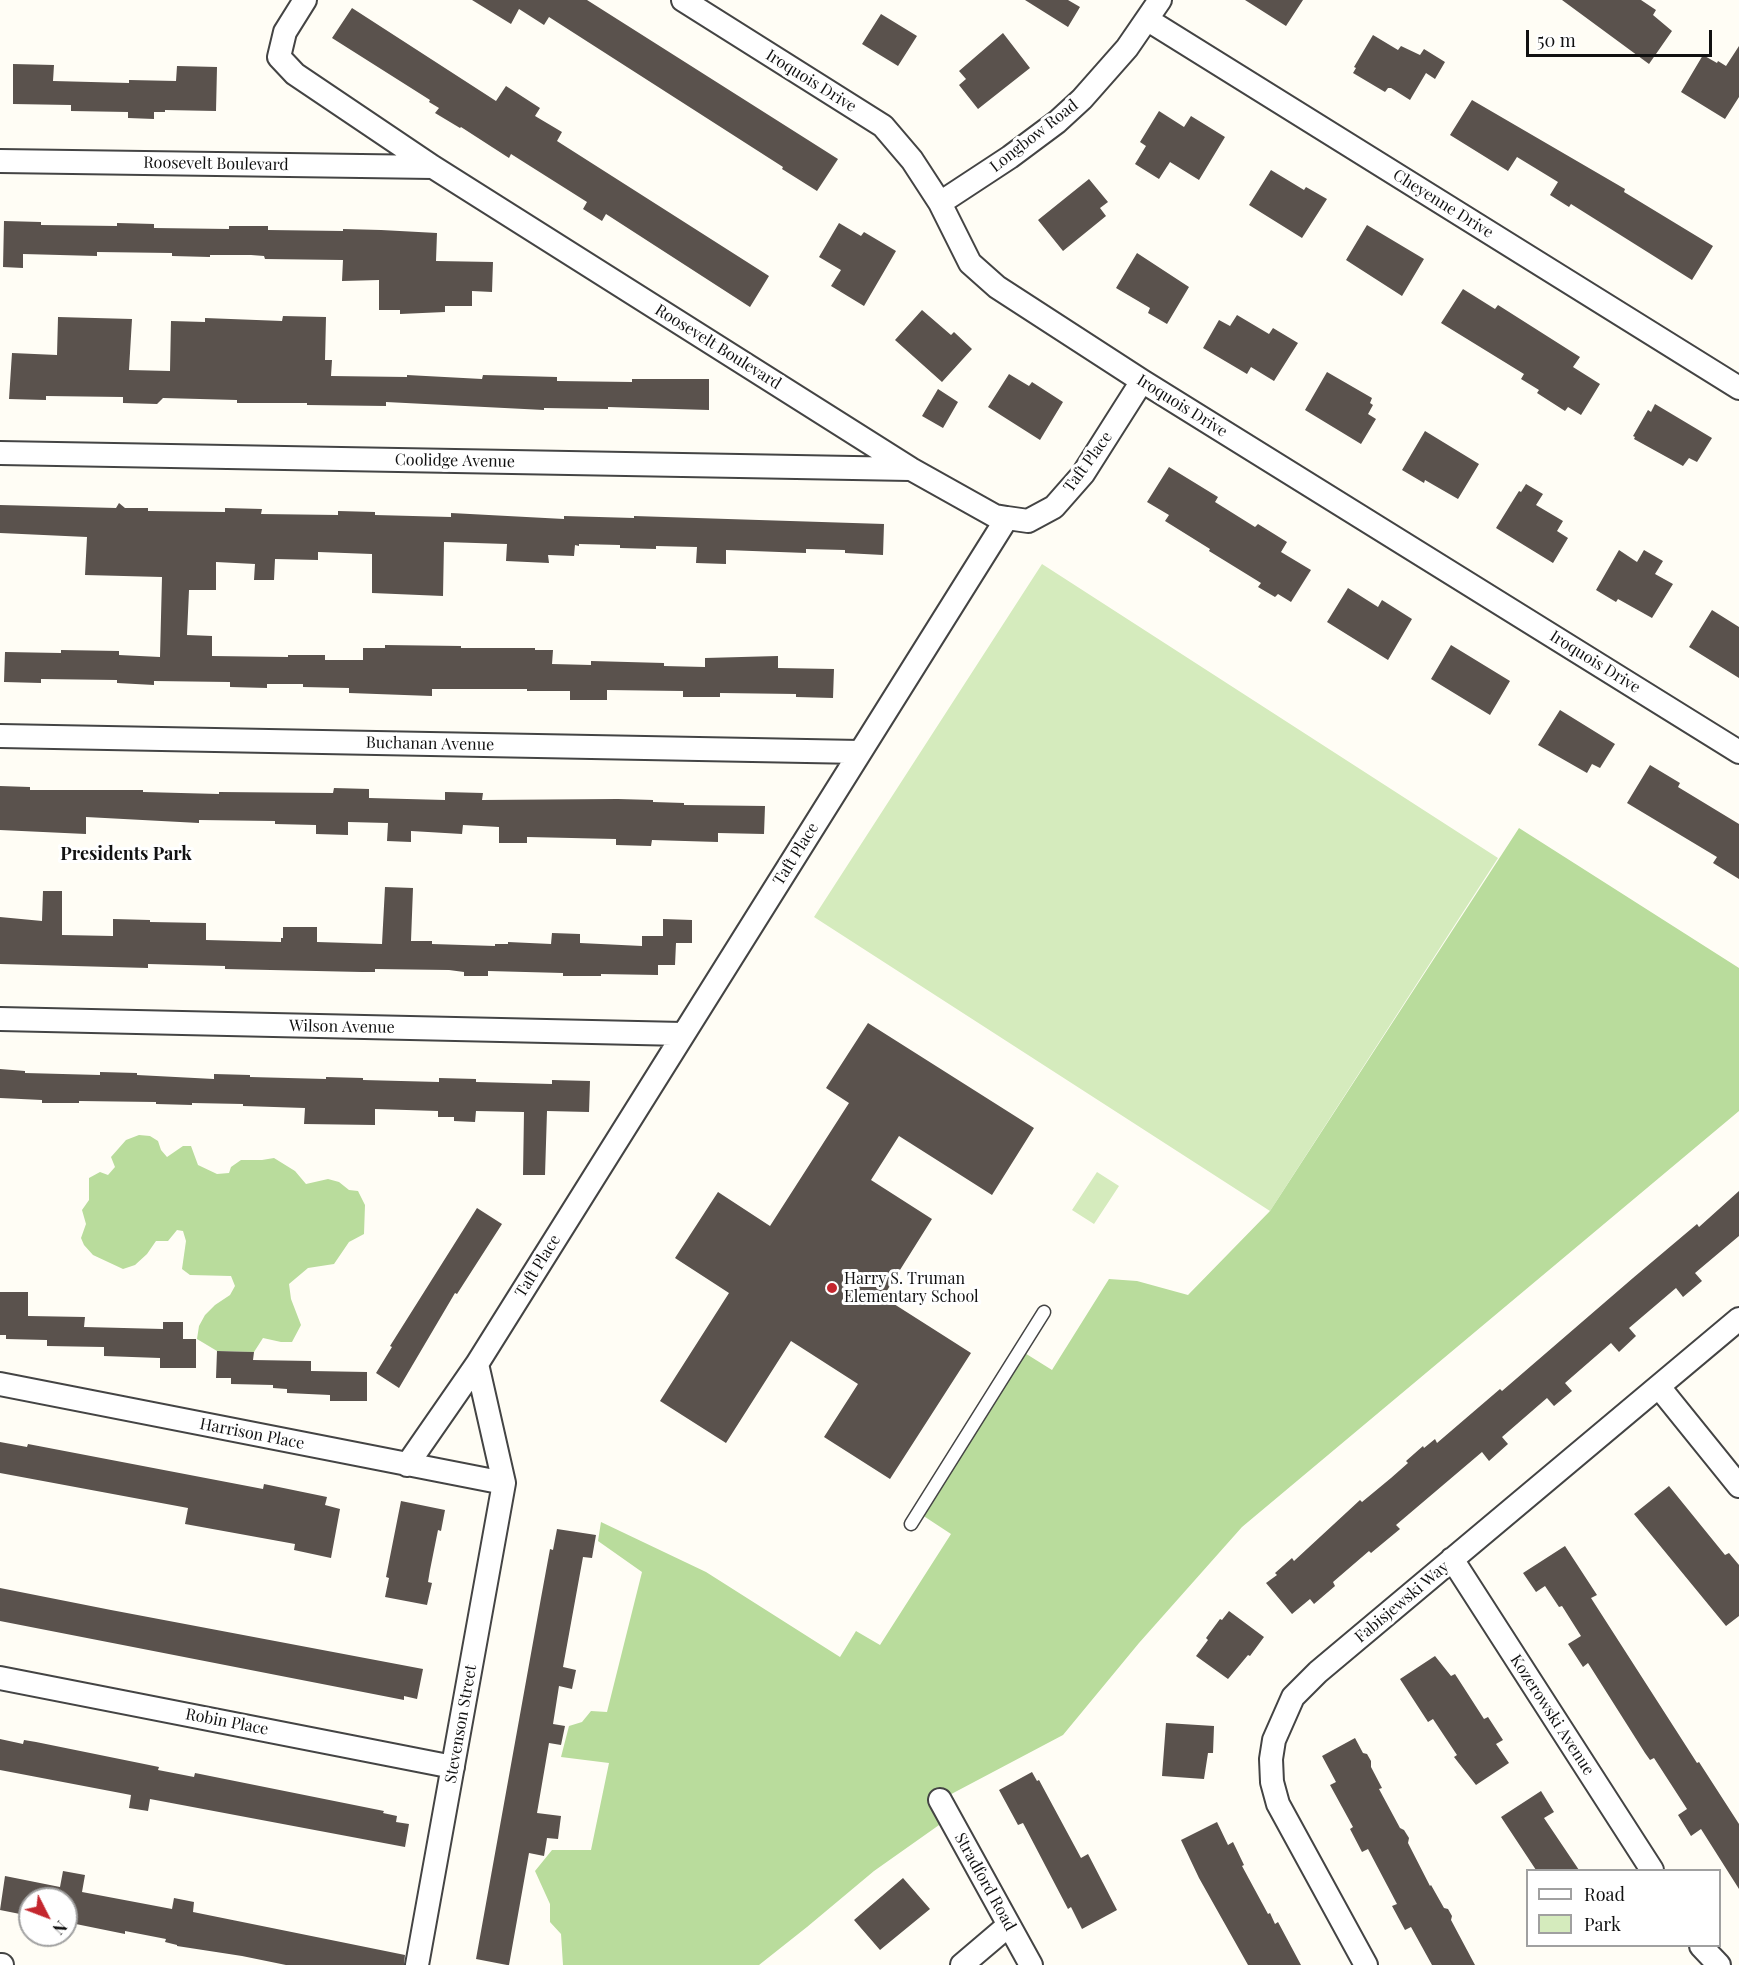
<!DOCTYPE html>
<html>
<head>
<meta charset="utf-8">
<style>
	body { margin:0 }
	#map { position:relative; width:1739px; height:1965px; overflow:hidden; background:#fffdf5; font-family:"Playfair Display",serif }
	canvas { display:block }
	.legend { position:absolute; left:1526px; top:1869px; width:195px; height:78px; box-sizing:border-box; background:#fff; border:2px solid #a0a0a0; margin:0; padding:8px 10px; list-style:none; font-size:18px; color:#111 }
	.legend li { display:flex; align-items:center; gap:12px; height:30px }
	.legend b { width:30px; border:2px solid #a0a0a0 }
	.north { position:absolute; left:18px; top:1887px; width:60px; height:60px; box-sizing:border-box; background:#fff; border:2px solid #a0a0a0; border-radius:50%; rotate:132deg; font-size:16px; font-weight:700; line-height:24px; text-align:center; color:#111 }
	.north::after { content:''; display:block; margin:auto; width:21px; height:27px; background:#c4262e; clip-path:polygon(50% 0,100% 100%,50% 72%,0 100%) }
	.scale { position:absolute; left:1526px; top:30px; width:186px; height:27px; box-sizing:border-box; border:3px solid #111; border-top:0; padding-left:8px; font-size:18px; line-height:21px; white-space:nowrap; color:#111; -webkit-text-stroke:4px #fff; paint-order:stroke }
</style>
</head>
<body>
<div id="map">
<canvas width="1739" height="1965"></canvas>
<ul class="legend">
<li><b style="height:8px;background:#fff"></b>Road</li>
<li><b style="height:16px;background:#d5ebbd"></b>Park</li>
</ul>
<div class="north">N</div>
<div class="scale">50 m</div>
</div>
<script>
const ctx = document.querySelector('canvas').getContext('2d');
ctx.lineJoin = 'round';
function fill(path, color) { ctx.fillStyle = color; ctx.fill(path, 'evenodd'); }
const shape = rows => new Path2D(rows.map(r => 'M' + r).join(''));
function trace(path, color, width, dash) { ctx.strokeStyle = color; ctx.lineWidth = width; ctx.lineCap = dash ? 'butt' : 'round'; ctx.setLineDash(dash || []); ctx.stroke(path); }
function label(font, color, halo, rows, align = 'center') {
  ctx.font = font + ' "Playfair Display",serif'; ctx.lineWidth = 6; ctx.setLineDash([]); ctx.textBaseline = 'middle'; ctx.strokeStyle = halo; ctx.fillStyle = color; for (const [text, x, y, turn = 0] of rows) {
    ctx.save(); ctx.translate(x, y); ctx.rotate((+turn || 0) * Math.PI / 180); ctx.textAlign = isNaN(turn) ? turn : align; if (halo) ctx.strokeText(text, 0, 0); ctx.fillText(text, 0, 0); ctx.restore();
  }
}
const green = shape([
	[1042,564,1498,858,1270,1211,814,917],
	[1097,1172,1119,1186,1094,1224,1072,1210]
]);
const forest = shape([
	[1519,828,1739,968,1739,1111,1242,1527,1139,1643,1063,1735,940,1800,949,1818,874,1871,807,1927,759,1965,563,1965,561,1934,550,1922,550,1904,535,1871,552,1850,591,1850,609,1763,561,1757,569,1726,582,1722,591,1711,607,1712,642,1572,598,1541,601,1522,706,1572,840,1657,856,1631,880,1645,951,1534,919,1513,1020,1350,1052,1370,1109,1279,1137,1281,1188,1295,1270,1211],
	[139,1135,150,1136,158,1141,161,1150,167,1157,183,1146,191,1146,198,1165,217,1174,229,1173,231,1167,241,1160,262,1160,274,1158,295,1171,306,1184,328,1179,339,1182,349,1190,358,1191,365,1205,364,1234,349,1242,334,1264,308,1268,289,1284,291,1299,301,1325,292,1342,281,1342,263,1338,254,1352,217,1351,197,1339,199,1326,205,1315,215,1305,230,1295,235,1286,231,1276,190,1275,182,1269,186,1241,183,1231,177,1230,168,1241,156,1241,147,1254,135,1265,123,1269,93,1255,84,1245,81,1238,86,1224,82,1210,89,1200,89,1178,100,1172,108,1175,115,1167,111,1157,126,1140]
]);
const building = shape([
	[472,0,587,0,838,159,817,191,782,169,783,167,549,17,544,25,519,9,511,24],
	[1025,0,1068,0,1080,7,1068,27],
	[1245,0,1303,0,1286,26],
	[1562,0,1641,0,1656,10,1653,15,1672,31,1649,64],
	[352,8,496,101,506,86,540,108,535,116,562,132,557,141,769,276,750,307,606,214,602,221,583,209,587,202,511,154,509,158,461,127,460,128,435,113,439,108,429,102,430,100,332,38],
	[881,14,917,36,898,66,862,44],
	[1003,33,1030,68,978,109,959,85,966,79,959,71],
	[1373,35,1398,50,1401,46,1420,55,1424,49,1445,62,1435,79,1426,73,1410,100,1391,88,1388,88,1385,92,1353,73,1356,68,1354,67],
	[1739,46,1739,97,1725,119,1681,92,1703,55,1717,63,1718,61,1726,66],
	[13,64,54,65,53,81,129,83,129,80,176,81,177,66,217,67,216,111,165,110,165,112,154,112,154,119,128,118,128,112,71,111,71,105,13,104],
	[1472,100,1625,189,1624,192,1713,246,1692,280,1571,204,1569,207,1550,195,1558,182,1517,157,1508,171,1450,135],
	[1159,111,1184,127,1191,116,1225,137,1199,180,1170,162,1159,179,1135,164,1146,146,1140,142],
	[1271,170,1304,190,1306,187,1327,199,1302,238,1249,205],
	[1089,179,1108,202,1100,208,1106,216,1063,251,1038,220],
	[4,221,41,222,41,225,117,226,117,223,154,224,154,228,229,229,229,226,268,226,268,230,343,231,343,229,381,230,437,233,436,261,493,262,492,292,472,291,472,306,445,306,445,312,400,314,400,310,379,310,379,280,342,281,343,260,265,259,264,256,251,255,210,255,210,257,172,256,172,253,97,252,97,256,23,254,23,268,3,267],
	[839,223,861,236,864,232,896,251,864,306,831,286,841,270,819,257],
	[1367,225,1424,259,1402,296,1346,260],
	[1137,253,1189,287,1167,324,1148,313,1150,308,1116,288],
	[1463,289,1495,309,1498,305,1580,357,1573,367,1600,384,1581,415,1568,407,1565,411,1537,393,1539,390,1521,379,1524,374,1441,323],
	[922,310,951,335,954,332,972,349,942,382,895,340],
	[1237,315,1269,334,1273,328,1298,343,1274,381,1251,367,1247,374,1203,348,1219,320,1230,326],
	[283,316,326,317,325,360,332,360,331,376,407,377,407,375,482,379,483,375,557,377,557,381,632,382,632,379,709,379,709,410,608,407,608,409,544,408,544,410,386,402,386,406,307,405,307,403,237,403,237,400,163,398,157,404,123,403,123,397,46,396,46,400,9,399,12,353,57,355,58,317,132,319,129,370,170,371,171,321,205,322,205,318,282,321],
	[1327,372,1372,398,1370,403,1373,405,1368,414,1376,419,1361,444,1305,410],
	[1009,374,1029,386,1032,382,1063,402,1040,440,988,407],
	[938,389,958,402,943,428,922,416],
	[1655,404,1712,438,1697,462,1689,458,1683,466,1634,439,1635,437,1633,436,1648,410,1651,412],
	[1425,431,1479,464,1458,499,1425,480,1424,483,1402,470],
	[1169,467,1218,497,1215,502,1255,527,1258,524,1287,542,1281,552,1311,570,1291,602,1278,594,1275,597,1258,587,1261,583,1209,551,1210,549,1165,521,1169,515,1147,502],
	[1526,484,1543,494,1536,505,1563,521,1557,531,1568,538,1553,563,1496,528,1519,491,1521,492],
	[119,503,125,508,148,508,148,511,225,512,225,508,262,509,261,514,338,515,338,511,375,512,375,515,451,517,451,513,564,519,564,516,634,518,634,516,884,524,883,555,845,553,845,550,806,549,806,553,726,550,726,564,696,563,697,547,656,546,656,549,620,548,620,545,579,544,579,546,575,545,574,556,548,555,549,563,506,561,507,544,444,542,443,596,372,593,372,554,318,552,318,560,275,559,274,580,254,580,255,564,216,562,216,590,189,590,187,635,212,636,212,656,288,657,288,655,325,655,325,660,363,660,363,648,385,648,385,645,461,646,461,648,535,648,535,650,553,650,552,664,591,665,591,661,664,663,664,666,705,667,705,658,778,656,778,668,834,669,833,698,796,697,796,694,720,693,720,697,683,697,683,691,607,690,607,700,570,700,570,691,527,691,527,689,432,689,432,696,349,693,349,688,303,687,303,684,267,684,267,688,230,687,230,682,154,681,154,685,117,683,117,680,41,679,41,683,4,682,5,652,61,653,61,650,119,651,119,655,160,657,162,577,85,575,87,537,0,533,0,505,116,508],
	[1619,550,1637,562,1644,550,1663,561,1655,574,1673,584,1652,618,1618,599,1616,602,1596,590],
	[1348,588,1378,607,1382,600,1412,619,1388,660,1327,622],
	[1712,610,1739,627,1739,678,1689,647],
	[1451,645,1510,681,1490,715,1431,679],
	[1560,710,1615,744,1600,768,1592,764,1587,773,1538,745],
	[1650,765,1680,783,1678,787,1739,824,1739,879,1713,863,1717,857,1627,803],
	[0,786,30,787,30,790,143,790,143,792,219,794,219,792,333,793,334,788,369,789,369,798,445,800,445,792,483,793,482,800,618,799,653,800,653,802,684,803,684,805,765,806,764,834,718,833,718,842,652,840,651,846,616,845,616,839,527,837,527,843,499,843,499,827,463,825,462,834,411,831,411,842,387,841,388,823,348,822,348,835,316,834,316,825,275,824,275,821,199,820,199,823,86,817,86,834,0,830],
	[385,887,413,888,411,941,432,941,432,944,495,946,495,944,508,944,508,942,551,944,552,933,580,934,580,943,642,946,642,936,663,936,663,919,692,920,692,943,676,943,675,965,658,965,658,975,601,974,601,976,563,976,563,973,488,971,488,976,464,976,464,972,449,970,375,969,375,972,362,972,225,969,225,966,148,964,148,968,0,964,0,917,42,921,43,891,62,891,62,935,113,936,113,919,150,920,150,922,206,923,206,940,281,942,281,938,283,938,283,927,317,927,317,942,382,944],
	[868,1023,1034,1128,992,1195,899,1136,871,1180,932,1219,883,1297,971,1353,890,1479,824,1437,858,1384,791,1341,726,1443,660,1401,729,1293,675,1258,718,1192,770,1226,849,1103,826,1088],
	[0,1069,25,1071,25,1073,100,1075,100,1072,137,1073,137,1075,214,1079,214,1074,250,1075,250,1077,326,1079,326,1077,363,1078,363,1080,439,1082,439,1078,476,1079,476,1082,552,1084,552,1080,590,1081,589,1112,547,1111,545,1175,523,1175,524,1112,476,1111,475,1122,454,1121,454,1117,438,1117,438,1111,375,1109,375,1125,304,1124,305,1108,243,1106,243,1104,192,1103,192,1105,156,1104,156,1102,79,1101,79,1103,42,1103,42,1100,0,1098],
	[1739,1191,1739,1236,1695,1273,1702,1281,1683,1297,1676,1288,1629,1328,1636,1336,1619,1352,1611,1343,1565,1383,1572,1391,1554,1406,1547,1398,1502,1437,1508,1444,1489,1461,1482,1452,1396,1525,1400,1529,1371,1553,1369,1551,1333,1582,1335,1586,1314,1604,1310,1599,1292,1614,1266,1583,1277,1575,1275,1573,1292,1558,1294,1561,1360,1500,1362,1502,1391,1478,1408,1463,1406,1461,1423,1446,1424,1448,1435,1439,1437,1443,1500,1389,1502,1391,1633,1278,1697,1224,1699,1227],
	[477,1208,502,1224,457,1294,455,1293,399,1388,376,1373,392,1347,390,1346],
	[0,1292,28,1292,28,1316,85,1317,84,1327,163,1329,163,1322,183,1322,183,1339,196,1339,196,1368,160,1368,160,1358,104,1356,104,1347,47,1346,47,1340,6,1339,6,1335,0,1335],
	[217,1351,254,1352,253,1360,311,1361,311,1371,367,1372,367,1401,330,1401,330,1395,287,1393,287,1389,273,1388,273,1385,231,1384,231,1378,216,1378],
	[0,1442,27,1447,28,1444,263,1489,264,1484,327,1497,325,1505,340,1509,331,1558,294,1550,295,1544,185,1524,188,1508,0,1473],
	[1669,1486,1725,1555,1729,1553,1739,1565,1739,1616,1726,1626,1634,1514],
	[401,1501,445,1510,441,1531,438,1530,430,1570,428,1582,432,1583,427,1605,385,1597,389,1578,386,1577],
	[557,1529,596,1535,592,1558,583,1557,563,1667,576,1670,572,1689,559,1686,553,1724,565,1726,561,1745,549,1743,537,1813,561,1816,558,1839,547,1838,544,1856,529,1853,509,1965,507,1965,476,1959,541,1598,550,1549,553,1550],
	[1565,1546,1597,1595,1591,1598,1697,1763,1699,1762,1739,1824,1739,1889,1701,1829,1691,1836,1678,1815,1687,1809,1654,1758,1650,1760,1645,1753,1588,1663,1583,1667,1568,1644,1581,1636,1562,1606,1559,1607,1545,1586,1536,1592,1523,1573],
	[0,1588,111,1610,423,1669,417,1699,404,1696,404,1700,0,1621],
	[1229,1611,1264,1637,1250,1656,1248,1655,1228,1679,1196,1656,1208,1640,1206,1638,1220,1619,1222,1620],
	[1435,1656,1451,1676,1455,1674,1484,1719,1488,1717,1503,1740,1496,1744,1509,1763,1476,1785,1454,1757,1457,1755,1433,1719,1428,1722,1400,1679],
	[1166,1723,1214,1726,1213,1753,1208,1753,1204,1779,1162,1776],
	[1355,1738,1363,1753,1367,1754,1371,1761,1371,1767,1382,1788,1379,1789,1400,1828,1404,1830,1409,1838,1408,1843,1430,1886,1431,1885,1444,1908,1448,1909,1452,1916,1451,1920,1475,1965,1432,1965,1411,1927,1405,1930,1392,1906,1397,1904,1368,1849,1362,1852,1350,1829,1353,1827,1330,1785,1336,1782,1322,1756],
	[0,1739,23,1744,24,1740,36,1742,159,1767,158,1770,194,1777,195,1773,384,1811,383,1813,397,1816,396,1822,409,1824,405,1847,150,1799,148,1811,129,1808,131,1795,0,1770],
	[1032,1772,1037,1781,1039,1780,1081,1858,1088,1854,1117,1910,1082,1929,1071,1907,1068,1909,1023,1823,1018,1825,999,1790],
	[1541,1791,1554,1812,1544,1818,1579,1870,1536,1870,1501,1817],
	[1217,1822,1228,1845,1233,1842,1244,1865,1242,1866,1268,1914,1270,1913,1275,1924,1278,1922,1301,1965,1248,1965,1199,1878,1181,1840],
	[63,1871,85,1875,82,1892,172,1909,174,1898,194,1902,193,1912,405,1955,404,1965,286,1965,242,1956,177,1946,177,1945,165,1942,166,1939,125,1931,125,1934,66,1922,66,1899,30,1899,30,1913,21,1910,20,1914,0,1910,5,1876,60,1887],
	[903,1878,930,1909,880,1950,854,1920]
]);
const service = shape([
	[911,1524,1044,1312]
]);
const minor = shape([
	[305,0,285,32,279,57,295,74,433,167,911,469,995,516,1007,518],
	[683,0,883,126,912,160,940,203,970,263,997,287,1142,381,1739,752],
	[1148,20,1739,388],
	[0,161,433,167],
	[940,203,1010,157,1057,122,1082,99,1127,48,1160,0],
	[0,453,910,469],
	[0,736,860,752],
	[0,1019,683,1034],
	[0,1384,504,1483],
	[1659,1387,1739,1486],
	[407,1465,477,1364],
	[1452,1559,1652,1870],
	[0,1678,453,1767],
	[940,1800,1031,1965],
	[1701,1946,1719,1965],
	[0,1965,2,1965],
	[417,1965,504,1483,477,1364,1007,518,1028,521,1054,507,1083,474,1142,381],
	[962,1965,1009,1925],
	[1366,1965,1278,1804,1272,1782,1271,1759,1274,1740,1293,1697,1318,1672,1739,1319]
]);
const markers = [
	[832,1288,6,"#c4262e"]
];
const streetNames = [
	["Iroquois Drive",811,81,32],
	["Longbow Road",1034,136,-38],
	["Roosevelt Boulevard",216,164,1],
	["Cheyenne Drive",1443,204,32],
	["Roosevelt Boulevard",718,347,32],
	["Iroquois Drive",1182,406,32],
	["Coolidge Avenue",455,461,1],
	["Taft Place",1088,462,-54],
	["Iroquois Drive",1595,662,32],
	["Buchanan Avenue",430,744,1],
	["Taft Place",796,854,-58],
	["Wilson Avenue",342,1027,1],
	["Taft Place",538,1266,-58],
	["Harrison Place",252,1434,11],
	["Fabisjewski Way",1402,1602,-40],
	["Kozerowski Avenue",1552,1715,57],
	["Robin Place",227,1722,11],
	["Stevenson Street",461,1724,-80],
	["Stradford Road",985,1882,61]
];
const poiNames = [
	["Harry S. Truman",844,1279],
	["Elementary School",844,1297]
];
const neighbourhoodNames = [
	["Presidents Park",126,854]
];
fill(green, '#d5ebbd');
fill(forest, '#b9dc9c');
fill(building, '#5a524d');
trace(service, '#444', 15);
trace(minor, '#444', 26);
trace(service, '#fff', 12);
trace(minor, '#fff', 22);
for (const [x, y, r, color] of markers) { const dot = new Path2D(); dot.arc(x, y, r, 0, 2 * Math.PI); ctx.fillStyle = color; ctx.fill(dot); trace(dot, '#fff', 2); }
label('16px', '#111', '#fff', streetNames);
label('16px', '#111', '#fff', poiNames, 'left');
label('bold 18px', '#111', '#fff', neighbourhoodNames);
</script>
</body>
</html>
